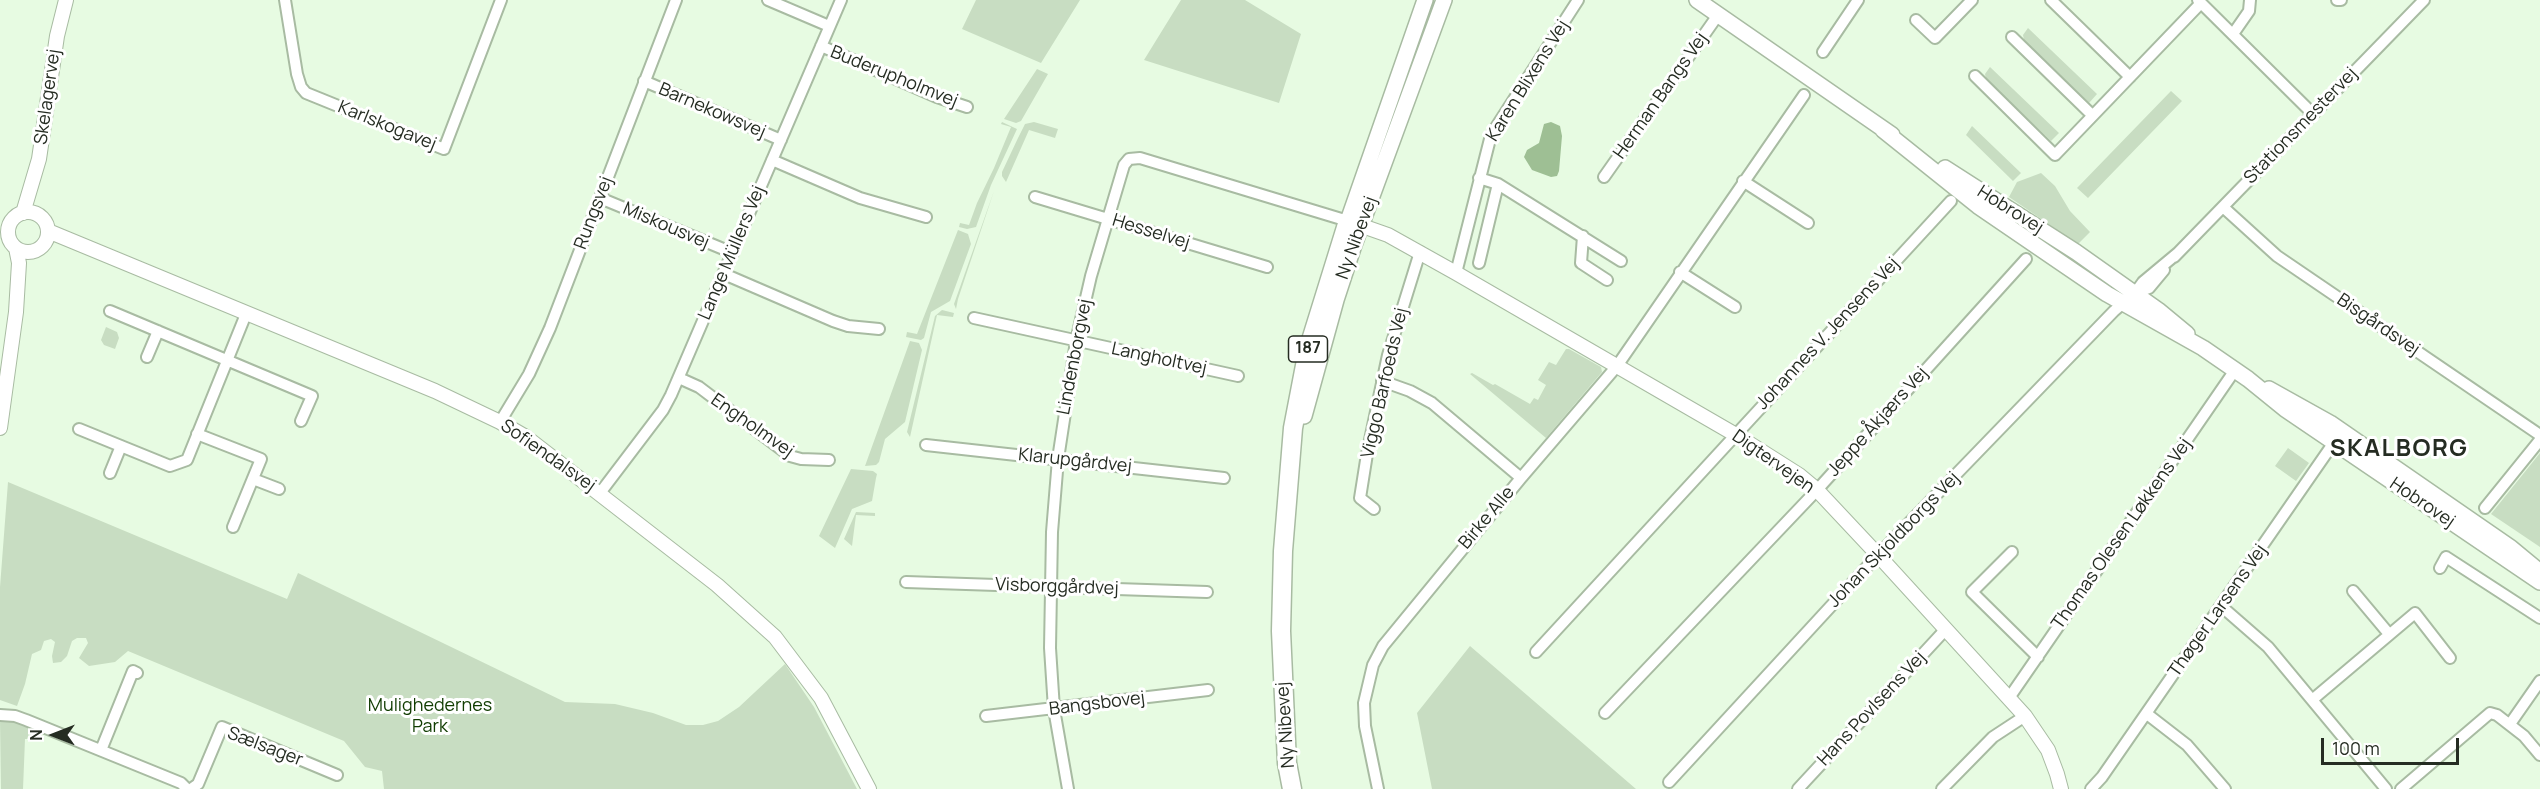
<!DOCTYPE html>
<html>
<head>
<meta charset="utf-8">
<style>
	body { margin:0 }
	#map { position:relative; width:2540px; height:789px; overflow:hidden; background:#e7fbe2; font-family:Manrope,sans-serif }
	canvas { display:block }
	.north { position:absolute; left:24px; top:705px; width:60px; height:60px; -webkit-text-stroke:4px #fff; paint-order:stroke; rotate:270deg; font-size:16px; font-weight:700; line-height:24px; text-align:center; color:#252c22 }
	.north::after { content:''; display:block; margin:auto; width:21px; height:27px; background:#252c22; clip-path:polygon(50% 0,100% 100%,50% 72%,0 100%) }
	.scale { position:absolute; left:2321px; top:738px; width:138px; height:27px; box-sizing:border-box; border:3px solid #252c22; border-top:0; padding-left:8px; font-size:18px; line-height:21px; white-space:nowrap; color:#252c22; -webkit-text-stroke:4px #fff; paint-order:stroke }
</style>
</head>
<body>
<div id="map">
<canvas width="2540" height="789"></canvas>
<div class="north">N</div>
<div class="scale">100 m</div>
</div>
<script>
const ctx = document.querySelector('canvas').getContext('2d');
ctx.lineJoin = 'round';
function fill(path, color) { ctx.fillStyle = color; ctx.fill(path, 'evenodd'); }
const shape = rows => new Path2D(rows.map(r => 'M' + r).join(''));
function trace(path, color, width, dash) { ctx.strokeStyle = color; ctx.lineWidth = width; ctx.lineCap = dash ? 'butt' : 'round'; ctx.setLineDash(dash || []); ctx.stroke(path); }
function label(font, color, halo, rows, align = 'center') {
  ctx.font = font + ' Manrope,sans-serif'; ctx.lineWidth = 6; ctx.setLineDash([]); ctx.textBaseline = 'middle'; ctx.strokeStyle = halo; ctx.fillStyle = color; for (const [text, x, y, turn = 0] of rows) {
    ctx.save(); ctx.translate(x, y); ctx.rotate((+turn || 0) * Math.PI / 180); ctx.textAlign = isNaN(turn) ? turn : align; if (halo) ctx.strokeText(text, 0, 0); ctx.fillText(text, 0, 0); ctx.restore();
  }
}
const green = shape([
	[976,0,1080,0,1041,63,962,29],
	[1181,0,1245,0,1301,34,1279,103,1144,60],
	[2028,28,2097,94,2089,103,2024,40,2023,35],
	[1990,67,2059,133,2051,141,1986,79,1985,74],
	[1037,69,1048,74,1021,121,1016,123,1004,119],
	[2171,91,2182,101,2088,198,2077,188],
	[1002,122,1017,129,991,185,976,227,967,229,959,227,960,223,969,225,977,203,994,168,1011,127,1001,124],
	[1034,122,1058,129,1055,138,1029,130,1006,182,1002,176,1002,172,1018,138,1025,124],
	[1972,126,2021,173,2013,181,1966,135],
	[2041,173,2055,186,2070,211,2090,232,2078,244,2009,197,2017,182],
	[994,191,958,299,956,309,954,304],
	[958,230,968,234,971,244,950,301,931,312,924,338,921,340,906,337,907,332,917,334],
	[942,310,954,313,953,317,937,315,910,437,907,432,935,316],
	[106,327,117,332,119,338,115,349,104,345,101,340],
	[910,341,919,343,922,350,905,422,885,439,879,462,876,465,865,466],
	[1566,349,1569,349,1601,367,1602,372,1546,438,1470,374,1472,373,1493,385,1495,384,1530,404,1534,398,1538,400,1546,385,1538,380,1549,362,1556,365],
	[2288,448,2309,463,2296,481,2275,466],
	[2540,453,2540,547,2491,514],
	[851,469,873,471,877,474,876,478,872,501,852,509,835,548,819,536],
	[8,482,287,599,298,573,565,702,615,704,653,713,686,725,703,725,718,721,739,707,785,664,814,707,857,789,384,789,382,771,365,767,344,741,128,651,115,662,89,666,79,658,88,643,86,638,77,638,72,641,67,656,61,662,53,663,52,656,55,642,51,639,44,641,41,650,32,654,25,684,17,706,0,700,0,587],
	[856,512,875,513,875,516,856,515,852,546,844,539],
	[1470,646,1636,789,1432,789,1417,713],
	[0,720,14,720,32,726,27,739,25,739,23,789,1,789]
]);
const water = shape([
	[1551,122,1560,126,1562,136,1559,171,1557,176,1551,177,1532,170,1524,157,1527,150,1539,143,1544,124]
]);
const minor = shape([
	[285,0,297,74,301,87,306,93,444,149,501,0],
	[768,0,829,26],
	[2051,0,2130,77],
	[2198,0,2313,114],
	[2337,0,2341,0],
	[1916,20,1935,38,1972,0],
	[2233,34,2249,11,2250,0],
	[2012,37,2091,114],
	[821,46,937,97,967,107],
	[1823,52,1858,0],
	[1975,76,2055,155,2201,3],
	[644,81,781,140],
	[772,160,860,198,926,217],
	[1604,177,1718,15],
	[1479,178,1498,184,1621,261],
	[1743,181,1808,223],
	[1035,197,1267,267],
	[600,198,733,253],
	[2223,207,2277,256,2540,435],
	[1583,236,1581,263,1607,280],
	[2174,257,2424,0],
	[1479,263,1498,184],
	[1680,272,1735,307],
	[1456,273,1491,135,1578,0],
	[724,274,833,321,848,326,879,329],
	[2135,293,2149,288,2164,270],
	[110,311,312,396,301,421],
	[974,318,1238,376],
	[147,357,158,331],
	[679,378,699,387,790,456,801,459,829,460],
	[1382,381,1410,391,1432,403,1521,478],
	[500,422,529,374,550,328,676,0],
	[79,429,170,466,187,460,246,314],
	[197,434,261,459,233,527],
	[926,445,1224,478],
	[110,473,121,446],
	[253,479,279,489],
	[600,493,663,410,671,395,841,0],
	[2485,508,2540,440],
	[1374,509,1360,498,1367,454,1388,355,1420,252],
	[2012,552,1972,592,2038,657],
	[2440,568,2446,557,2540,618],
	[906,582,1207,592],
	[2353,591,2389,634],
	[2221,606,2268,647,2386,789],
	[1536,652,1951,201],
	[2009,698,2235,370],
	[2312,700,2415,613,2450,658],
	[1605,713,1817,490,2026,259],
	[2147,714,2187,745,2225,789],
	[0,715,15,716,26,720,181,783,187,789],
	[986,716,1208,690],
	[2510,724,2540,681],
	[101,750,133,671,137,673],
	[1669,782,1878,555,2114,311,2135,293,2143,282,2179,252],
	[191,789,198,784,222,727,337,775],
	[1068,789,1054,709,1050,648,1052,532,1058,459,1076,341,1091,276,1124,165,1129,159,1140,158,1348,221],
	[1378,789,1365,726,1364,703,1373,665,1383,646,1521,478,1617,366,1804,95],
	[1798,789,1946,629],
	[1942,789,1993,737,2025,716],
	[2091,789,2102,777,2337,438],
	[2401,789,2490,713,2497,715,2524,736,2540,755]
]);
const tertiary = shape([
	'8 232a20 20 0 1 1 40 0a20 20 0 1 1-40 0Z',
	[23,213,39,159,57,36,66,0],
	[1351,222,1388,235,1456,273,1736,435,1799,475,1817,490,1878,555,2025,716,2048,750,2057,774,2061,789],
	[48,231,435,391,500,422,526,437,717,585,775,637,821,698,869,789],
	[0,428,16,312,19,263,16,248]
]);
const secondary = shape([
	[1697,0,1892,135],
	[1883,130,1978,206,2060,262,2107,294,2203,348,2248,379,2285,409,2540,582],
	[1945,168,2076,252,2158,310,2187,334],
	[1348,221,1425,0],
	[2269,389,2330,423,2511,548,2540,572],
	[1304,416,1336,300,1354,245,1444,0]
]);
const trunk = shape([
	[1292,789,1287,763,1281,631,1283,551,1293,428,1308,350,1348,221]
]);
const shields = [
	[1308,349,39]
];
const shieldNames = [
	["187",1308,349]
];
const streetNames = [
	["Buderupholmvej",894,77,22],
	["Karen Blixens Vej",1528,81,-58],
	["Herman Bangs Vej",1661,96,-55],
	["Skelagervej",48,97,-82],
	["Barnekowsvej",712,111,23],
	["Karlskogavej",387,126,22],
	["Stationsmestervej",2301,126,-46],
	["Hobrovej",2010,210,32],
	["Rungsvej",594,213,-69],
	["Miskousvej",666,226,23],
	["Hesselvej",1151,232,17],
	["Ny Nibevej",1357,238,-70],
	["Lange Müllers Vej",732,253,-67],
	["Bisgårdsvej",2378,325,34],
	["Johannes V. Jensens Vej",1828,334,-47],
	["Lindenborgvej",1075,357,-79],
	["Langholtvej",1159,359,12],
	["Viggo Barfoeds Vej",1385,383,-77],
	["Jeppe Åkjærs Vej",1878,422,-48],
	["Engholmvej",752,426,35],
	["Sofiendalsvej",548,456,35],
	["Klarupgårdvej",1075,461,6],
	["Digtervejen",1773,462,35],
	["Hobrovej",2422,503,34],
	["Birke Alle",1487,518,-50],
	["Thomas Olesen Løkkens Vej",2122,534,-55],
	["Johan Skjoldborgs Vej",1894,540,-46],
	["Visborggårdvej",1057,587,2],
	["Thøger Larsens Vej",2218,611,-55],
	["Bangsbovej",1097,704,-7],
	["Hans Povlsens Vej",1872,709,-47],
	["Ny Nibevej",1286,725,-94],
	["Sælsager",265,747,21]
];
const parkNames = [
	["Mulighedernes",430,706],
	["Park",430,727]
];
const districtNames = [
	["SKALBORG",2399,449]
];
fill(green, '#c8ddc2');
fill(water, '#9ebf94');
trace(minor, '#a8bba2', 14);
trace(tertiary, '#a8bba2', 16);
trace(secondary, '#a8bba2', 18);
trace(trunk, '#a8bba2', 21);
trace(minor, '#fff', 10);
trace(tertiary, '#fff', 14);
trace(secondary, '#fff', 15);
trace(trunk, '#fff', 18);
for (const [x, y, w] of shields) { const box = new Path2D(); box.roundRect(x - w / 2, y - 13, w, 26, 4.5); ctx.fillStyle = '#fff'; ctx.fill(box); trace(box, '#252c22', 1.5); }
label('bold 16px', '#252c22', null, shieldNames);
label('18px', '#252c22', '#fff', streetNames);
label('18px', '#103c00', '#fff', parkNames);
ctx.letterSpacing = '1.5px';
label('bold 24px', '#252c22', '#fff', districtNames);
ctx.letterSpacing = '0px';
</script>
</body>
</html>
